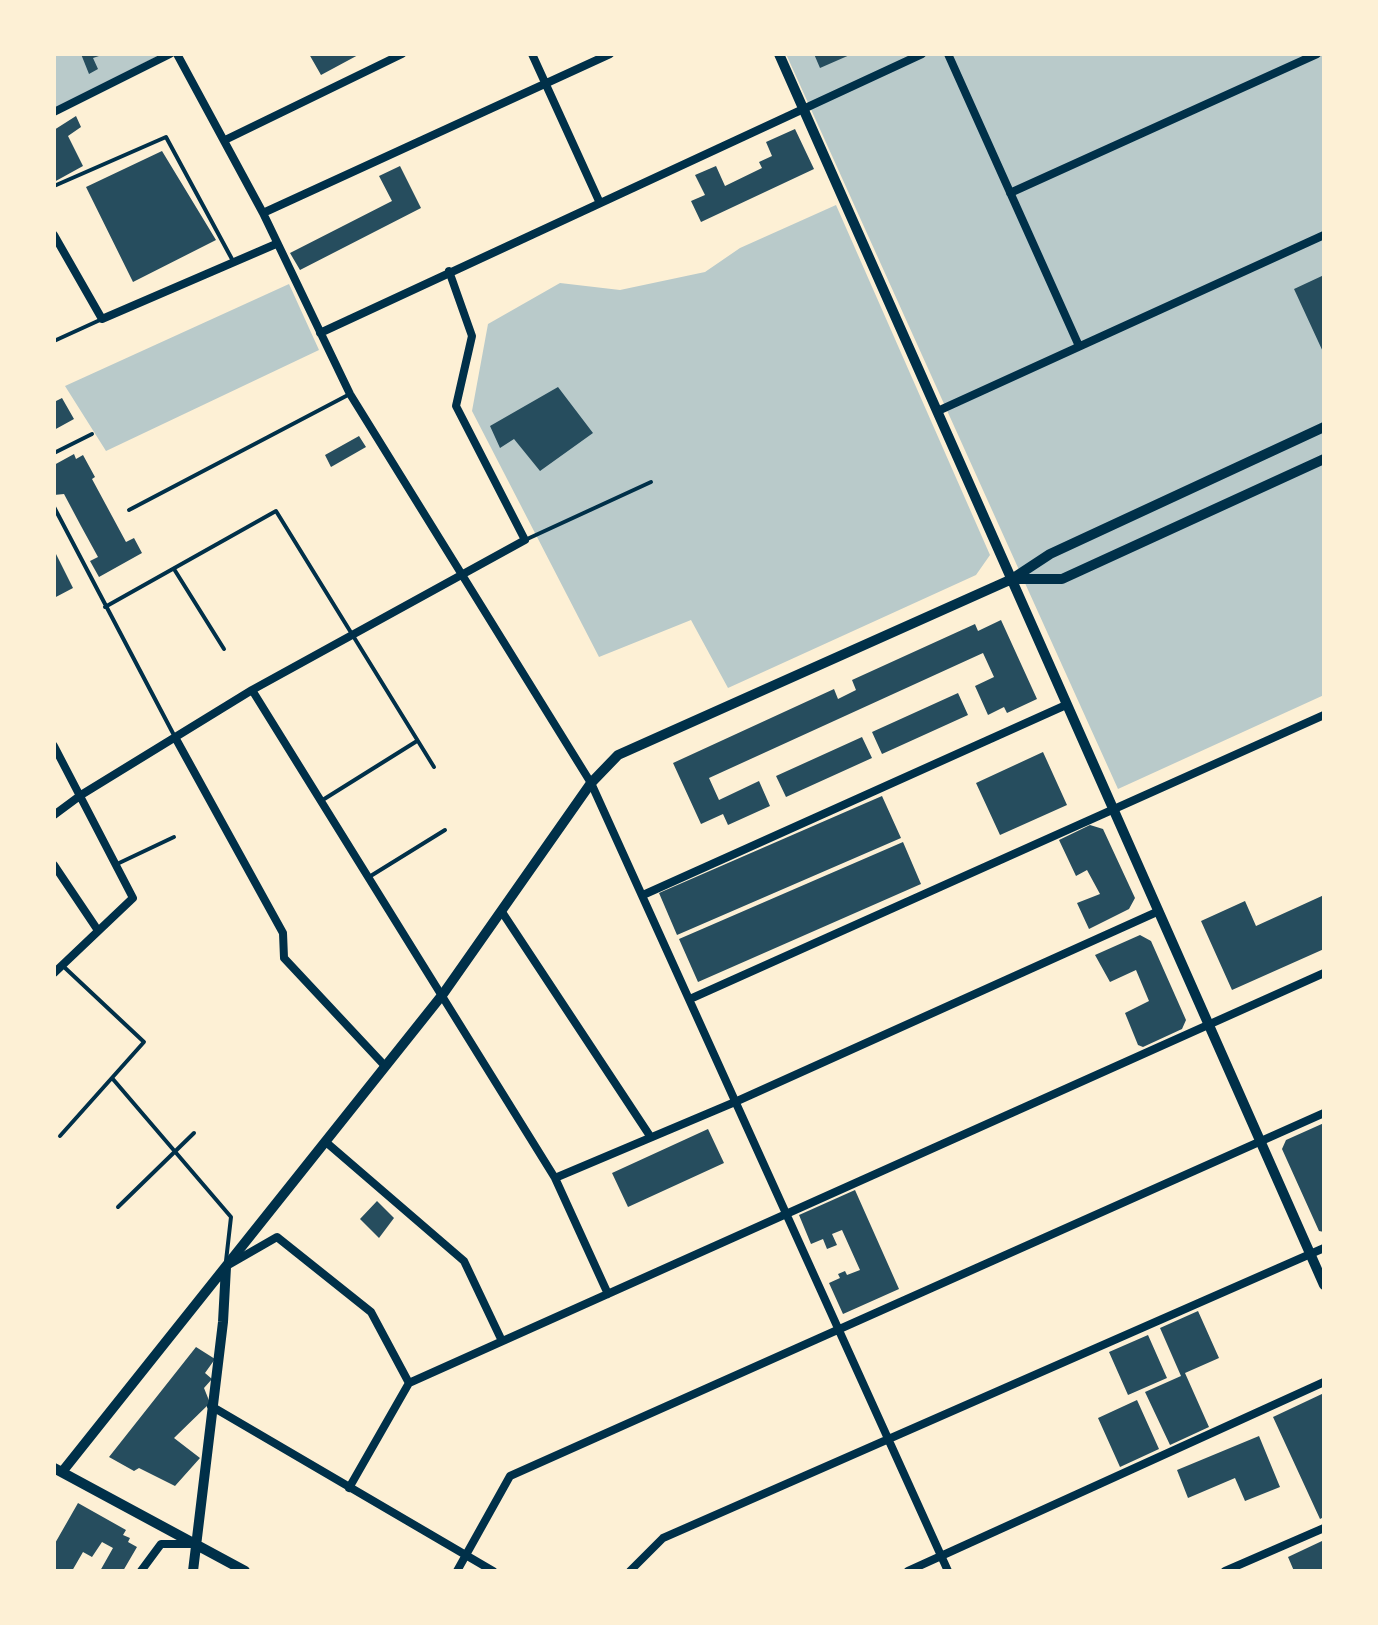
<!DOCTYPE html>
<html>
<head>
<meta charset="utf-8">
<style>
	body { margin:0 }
	#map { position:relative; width:1378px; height:1625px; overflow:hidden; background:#fdf0d5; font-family:"Source Sans 3",sans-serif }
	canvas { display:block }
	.frame { position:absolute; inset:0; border:56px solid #fdf0d5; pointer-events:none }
</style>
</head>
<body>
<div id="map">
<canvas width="1378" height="1625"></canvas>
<div class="frame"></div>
</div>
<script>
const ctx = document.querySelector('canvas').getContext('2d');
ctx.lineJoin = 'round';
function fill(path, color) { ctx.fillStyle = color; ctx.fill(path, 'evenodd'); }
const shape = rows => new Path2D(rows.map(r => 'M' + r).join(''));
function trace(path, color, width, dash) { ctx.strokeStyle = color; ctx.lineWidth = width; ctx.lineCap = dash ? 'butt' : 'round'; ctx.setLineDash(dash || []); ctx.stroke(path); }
const green = shape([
	[54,54,161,54,54,110],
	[786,54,1324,54,1324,695,1118,789],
	[836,205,990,555,976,575,728,688,691,620,599,657,472,411,488,324,560,283,620,290,705,272,740,248],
	[289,284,319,350,106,451,65,386]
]);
const building = shape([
	[81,54,105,54,93,58,98,69,89,74],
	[309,54,360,54,321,75],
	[814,54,852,54,820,68],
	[76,116,81,127,68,136,83,166,54,182,54,130],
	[795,129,814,169,701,222,691,201,705,195,695,175,716,166,725,186,762,168,759,162,772,156,766,142],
	[162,151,216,240,133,282,86,187],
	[400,166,421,208,300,270,290,253,392,201,379,176],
	[1324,275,1324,354,1294,289],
	[558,387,593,433,540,471,514,439,500,448,490,426],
	[54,397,56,401,62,398,74,419,54,430],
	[359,436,366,447,331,467,325,455],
	[74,454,76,459,83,455,95,477,92,479,126,542,134,538,142,553,99,577,90,561,98,557,81,526,64,494,54,495,54,465],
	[54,550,73,588,54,598],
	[1001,620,1037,699,1007,713,1004,707,988,715,975,686,994,677,983,653,709,778,719,800,759,781,770,806,728,825,723,814,701,824,673,763,834,689,838,699,856,690,852,680,975,624,978,631],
	[958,693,968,715,882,754,872,732],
	[862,737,872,758,786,797,776,776],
	[1043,752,1067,805,1000,835,976,783],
	[882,796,901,838,677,935,659,893],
	[1090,825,1103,829,1135,898,1129,909,1089,929,1077,903,1100,894,1087,870,1076,876,1059,840],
	[903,842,921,884,698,982,679,939],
	[1324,895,1324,949,1232,990,1201,921,1245,901,1256,926],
	[1140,935,1151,941,1186,1020,1182,1029,1143,1047,1138,1045,1125,1013,1149,1001,1136,970,1110,982,1095,955],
	[1324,1123,1324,1232,1319,1231,1282,1149,1286,1140],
	[708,1129,724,1163,628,1207,612,1173],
	[855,1190,899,1289,843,1314,829,1283,840,1278,838,1274,845,1271,847,1275,860,1270,842,1230,832,1234,837,1245,827,1249,823,1239,811,1244,799,1215],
	[377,1201,394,1218,379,1238,360,1219],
	[1198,1311,1219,1358,1185,1373,1209,1427,1170,1445,1145,1392,1181,1376,1160,1328],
	[1148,1335,1167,1378,1128,1395,1109,1352],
	[196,1347,215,1359,205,1373,212,1379,204,1388,210,1403,174,1438,200,1458,175,1486,139,1468,134,1471,109,1457],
	[1324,1393,1324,1517,1320,1519,1273,1417],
	[1137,1400,1159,1449,1120,1467,1098,1418],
	[1259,1436,1280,1487,1245,1501,1235,1478,1188,1498,1177,1470],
	[78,1503,126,1530,123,1535,130,1538,128,1542,137,1547,123,1571,100,1571,113,1548,102,1542,92,1557,83,1552,72,1571,54,1571,54,1545],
	[1322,1541,1324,1571,1294,1571,1288,1557]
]);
const service = shape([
	[54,186,166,137,233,261],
	[54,341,100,320],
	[54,453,92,434],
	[54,507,176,739],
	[129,510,348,395],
	[525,540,651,482],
	[174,569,224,649],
	[105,607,276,511,434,767],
	[321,801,417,741],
	[117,864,174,837],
	[369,877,445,830],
	[112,1078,231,1217,226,1261],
	[60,1136,144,1042,63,966],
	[118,1207,194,1133]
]);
const minor = shape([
	[177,54,263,213,350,394,591,783,948,1571],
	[532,54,599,201],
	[948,54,1079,346],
	[54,112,170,54],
	[225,140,402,54],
	[1010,193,1317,54],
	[263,213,610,54],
	[54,235,102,319,276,244],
	[320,333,922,54],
	[940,410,1324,235],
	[252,690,555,1178,608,1294],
	[176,739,283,933,284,958,385,1066],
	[54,746,133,898,54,973],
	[54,815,81,795,252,690,525,540,456,406,472,336,449,271],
	[54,865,97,929],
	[643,895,1066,705],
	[502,912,650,1136],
	[690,999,1324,715],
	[327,1143,464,1261,502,1341],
	[555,1178,735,1102,1159,911],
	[230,1264,277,1237,371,1312,409,1383],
	[211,1406,493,1571],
	[349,1488,409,1383,1324,973],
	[141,1571,161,1544,194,1544],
	[457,1571,510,1476,1324,1113],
	[630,1571,663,1538,1324,1248],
	[908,1571,1324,1382],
	[1225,1571,1324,1528]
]);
const tertiary = shape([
	[779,54,1324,1285],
	[1014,579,1062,579,1324,459],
	[54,1468,245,1571],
	[62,1472,443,994,591,783,618,755,1012,579,1050,554,1324,427],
	[193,1571,223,1322,226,1267]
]);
fill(green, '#b9caca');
fill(building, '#264d5e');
trace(service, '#003049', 4);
trace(minor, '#003049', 8);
trace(tertiary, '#003049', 10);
</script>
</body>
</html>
